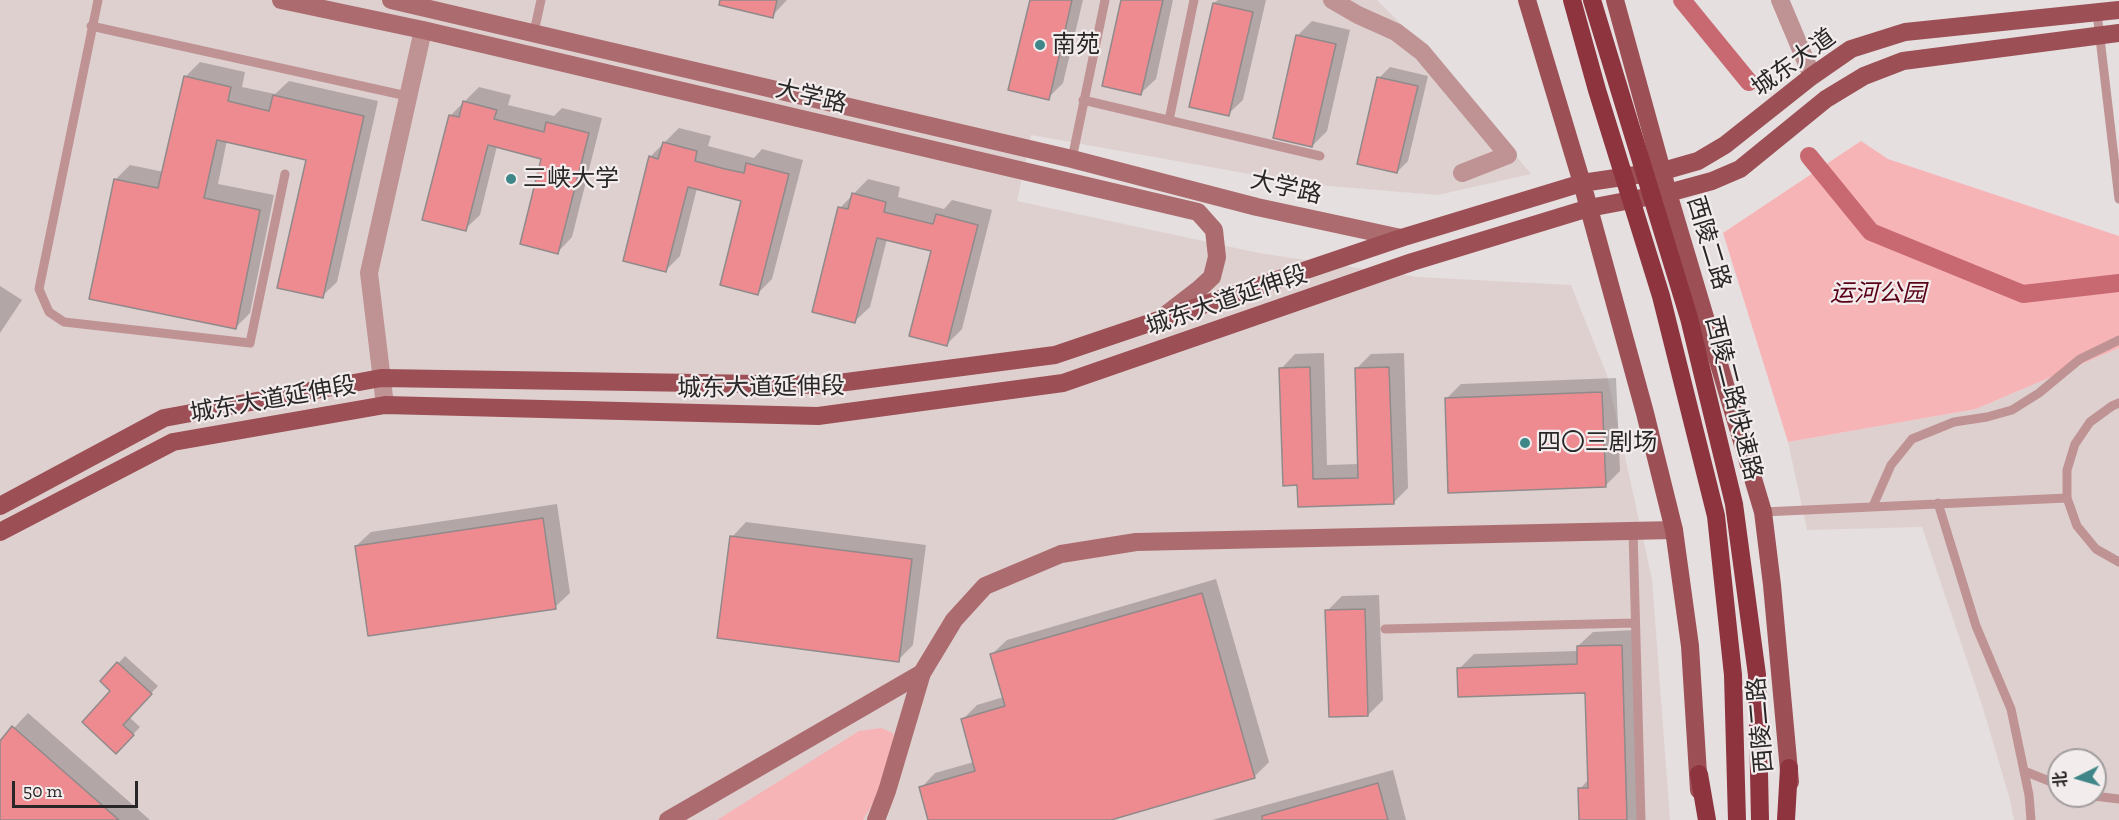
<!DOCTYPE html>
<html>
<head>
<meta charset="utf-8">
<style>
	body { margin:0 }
	#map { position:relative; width:2119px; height:820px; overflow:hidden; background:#e6dfdf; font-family:"Zilla Slab","Noto Sans SC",serif }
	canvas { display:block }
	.north { position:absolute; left:2047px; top:748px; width:60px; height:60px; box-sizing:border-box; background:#f3eced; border:2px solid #a29d9d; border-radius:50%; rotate:265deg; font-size:16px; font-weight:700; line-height:24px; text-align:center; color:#282626 }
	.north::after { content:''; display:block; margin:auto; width:21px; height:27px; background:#3e8687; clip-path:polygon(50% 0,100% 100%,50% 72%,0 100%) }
	.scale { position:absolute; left:12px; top:781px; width:126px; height:27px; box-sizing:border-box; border:3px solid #282626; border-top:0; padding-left:8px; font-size:18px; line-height:21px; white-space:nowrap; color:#282626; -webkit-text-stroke:4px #f3eced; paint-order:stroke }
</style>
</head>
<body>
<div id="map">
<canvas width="2119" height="820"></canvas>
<div class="north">北</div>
<div class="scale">50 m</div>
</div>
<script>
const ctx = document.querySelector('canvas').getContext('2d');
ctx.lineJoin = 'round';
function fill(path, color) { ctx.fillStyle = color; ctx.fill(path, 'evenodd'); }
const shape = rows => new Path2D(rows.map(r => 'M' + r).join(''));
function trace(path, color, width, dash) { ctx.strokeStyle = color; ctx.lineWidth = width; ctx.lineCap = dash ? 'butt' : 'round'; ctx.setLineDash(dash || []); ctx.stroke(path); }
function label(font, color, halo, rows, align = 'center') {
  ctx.font = font + ' "Zilla Slab","Noto Sans SC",serif'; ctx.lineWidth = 4.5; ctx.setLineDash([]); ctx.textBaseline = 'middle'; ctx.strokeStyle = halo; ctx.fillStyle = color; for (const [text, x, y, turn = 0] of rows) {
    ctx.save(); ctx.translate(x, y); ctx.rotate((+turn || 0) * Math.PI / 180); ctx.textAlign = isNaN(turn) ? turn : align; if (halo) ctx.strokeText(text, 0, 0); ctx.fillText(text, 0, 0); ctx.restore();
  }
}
const built = shape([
	[0,0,1377,0,1438,61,1531,174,1438,195,1305,184,1031,135,1017,201,1259,253,1418,277,1571,285,1607,375,1652,579,1670,820,0,820],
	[2119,348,2119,820,2014,820,2010,800,1982,705,1922,527,1807,530,1788,442,1976,409],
	[2059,760,2095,760,2095,796,2059,796]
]);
const green = shape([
	[1861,141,1888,159,2119,236,2119,348,1976,409,1788,442,1723,233],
	[881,728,893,733,894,745,880,791,863,820,717,820,859,731]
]);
const shadow = shape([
	[736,0,787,0,772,16],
	[1031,0,1083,0,1063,83,1048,98],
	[1123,0,1173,0,1156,79,1141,93],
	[1218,0,1266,0,1243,100,1228,114,1214,3],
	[1312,21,1350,30,1327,131,1312,146,1297,36],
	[200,62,245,72,242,87,275,94,289,81,378,101,337,282,322,296,308,159,227,140,218,184,274,195,250,313,235,328,115,180,130,165,164,172,185,77],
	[1390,67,1428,76,1408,161,1397,172,1379,78],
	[479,87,511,95,508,105,554,116,562,108,602,118,572,237,558,252,543,158,497,146,480,215,465,229,450,116],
	[679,128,711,136,708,146,754,158,762,149,803,160,772,279,758,293,743,199,697,188,680,256,666,270,650,157],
	[868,179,900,187,898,197,944,209,952,200,992,210,962,329,947,344,932,250,887,239,870,307,855,321,840,208],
	[0,286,22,300,0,333],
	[1324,353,1327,465,1359,464,1356,369,1371,354,1404,353,1408,488,1393,503,1299,484,1281,369,1295,354],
	[1616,378,1620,471,1605,486,1446,399,1461,384],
	[557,504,570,593,555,607,356,546,371,532],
	[746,522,926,545,913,645,898,660,732,537],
	[1216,579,1269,762,1254,777,1105,820,930,820,921,788,935,773,974,762,962,720,977,705,1004,697,992,654,1007,640],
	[1379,595,1383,700,1368,715,1327,611,1342,596],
	[1636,630,1642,820,1581,820,1580,789,1589,779,1587,691,1459,669,1474,654,1578,651,1578,646,1593,632],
	[125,656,158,686,129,717,140,727,123,745,112,691,102,681],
	[28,713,150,820,0,820,0,743],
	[1393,770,1406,820,1212,820]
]);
const canal = shape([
	[1682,0,1749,82],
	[1809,156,1871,232,2023,294,2119,283]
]);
const building = shape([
	[720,0,777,0,773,18,719,5,720,0],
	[1030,0,1072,0,1049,100,1008,90,1030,0],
	[1121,0,1163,0,1141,95,1102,86,1121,0],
	[1213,3,1253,12,1229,116,1189,107,1213,3],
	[1296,35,1336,44,1312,147,1273,138,1296,35],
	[184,76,231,87,228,101,269,111,273,95,364,116,323,298,277,288,306,160,217,140,204,198,260,210,236,329,89,299,114,179,158,188,184,76],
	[1377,77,1418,86,1397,173,1357,164,1377,77],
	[463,101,497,110,494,119,544,132,546,122,589,133,558,254,520,244,541,159,488,145,466,231,422,220,449,115,459,117,463,101],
	[663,142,697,151,695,161,725,169,744,173,746,163,789,174,758,295,720,285,741,201,688,187,666,272,623,261,649,156,658,159,663,142],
	[852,193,886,202,884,212,933,224,936,214,978,225,947,346,909,336,931,251,877,238,855,323,812,312,838,207,848,209,852,193],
	[1310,367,1313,479,1358,478,1355,368,1389,367,1394,504,1298,507,1297,485,1283,486,1279,368,1310,367],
	[1602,392,1606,487,1448,493,1445,398,1602,392],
	[543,518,556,609,368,636,355,546,543,518],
	[730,536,912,559,899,662,717,638,730,536],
	[1202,593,1255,778,1111,820,928,820,919,787,975,771,961,719,1005,706,990,654,1202,593],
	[1365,609,1368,716,1329,717,1325,610,1365,609],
	[1622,645,1627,820,1579,820,1578,788,1588,788,1585,693,1458,697,1457,668,1577,664,1577,646,1622,645],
	[117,662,152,694,123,725,134,735,116,754,82,722,110,691,100,681,117,662],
	[12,726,119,820,0,820,0,741,12,726],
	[1378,783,1388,820,1262,820,1262,816,1378,783]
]);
const lane = shape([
	[98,0,39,289,49,312,64,322,250,343,285,174],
	[2097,13,2119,199],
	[91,26,407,96],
	[534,32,541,0],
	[1083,100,1320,156],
	[1169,120,1194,0],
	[1072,159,1105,0],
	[2119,403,2112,406,2090,422,2075,444,2067,470,2067,498,2077,526,2096,549,2119,562],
	[1938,503,1976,626,2011,709,2029,795,2031,820],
	[1873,506,1891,465,1912,439,1954,422,1987,417,2012,410,2039,393,2080,359,2119,340],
	[1763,512,2067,498],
	[1633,531,1641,820],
	[1385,629,1635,623],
	[2024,771,2059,785],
	[2094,796,2119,799]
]);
const street = shape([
	[1332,0,1358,15,1396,32,1422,52,1508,155,1462,173],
	[1780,0,1812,76],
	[385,405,369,273,423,30]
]);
const secondary = shape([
	[281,0,423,30,1198,212,1214,230,1217,257,1212,277,1198,290,1163,317],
	[391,0,1072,159,1257,207,1401,238],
	[668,820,922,673],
	[876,820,887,791,922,673,954,620,985,586,1061,554,1136,542,1674,530]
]);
const primary = shape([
	[1527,0,1582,183,1645,413,1674,530,1690,646,1699,790],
	[1615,0,1668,193,1763,512,1772,585,1790,782],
	[0,506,164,418,381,378,823,385,1055,355,1401,238,1582,183,1663,171,1698,161,1725,145,1812,76,1851,49,1905,32,2119,10],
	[0,532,173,442,385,405,818,416,1063,383,1412,262,1589,208,1668,193,1712,181,1740,169,1826,99,1864,76,1903,61,2119,33]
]);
const highway = shape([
	[1699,774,1707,820],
	[1786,820,1789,768]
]);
const highwayBridge = shape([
	[1572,0,1597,90,1661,296,1716,516,1733,675,1737,820],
	[1592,0,1689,318,1734,504,1757,675,1760,820]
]);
const markers = [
	[1040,45,6,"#3e8687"],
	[511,179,6,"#3e8687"],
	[1525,443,6,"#3e8687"]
];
const poiNames = [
	["南苑",1052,45],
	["三峡大学",523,179],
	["四〇三剧场",1537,443]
];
const streetNames = [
	["城东大道",1794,63,-36],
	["大学路",811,97,13],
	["大学路",1286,188,13],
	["西陵二路",1708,243,73],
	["城东大道延伸段",1227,301,-19],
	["城东大道延伸段",761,388,-1],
	["西陵二路快速路",1733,398,76],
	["城东大道延伸段",273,400,-10],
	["西陵二路",1761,725,-95]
];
const parkNames = [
	["运河公园",1878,294]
];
fill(built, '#dfd0d0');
fill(green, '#f7b4b7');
fill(shadow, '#0003');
trace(canal, '#c86971', 18);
fill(building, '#ee8b91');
trace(building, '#908a8a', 1.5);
trace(lane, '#bf9394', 9);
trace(street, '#bf9394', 18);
trace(secondary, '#ac6c6f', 18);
trace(primary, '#9c4f55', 18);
trace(highway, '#8d343f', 18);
trace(highwayBridge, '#8d343f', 18);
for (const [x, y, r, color] of markers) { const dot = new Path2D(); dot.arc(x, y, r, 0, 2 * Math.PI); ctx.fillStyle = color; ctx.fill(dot); trace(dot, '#f3eced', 2); }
label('24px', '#282626', '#f3eced', poiNames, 'left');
label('24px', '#282626', '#f3eced', streetNames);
label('italic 24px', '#590016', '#f3eced', parkNames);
</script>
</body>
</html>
